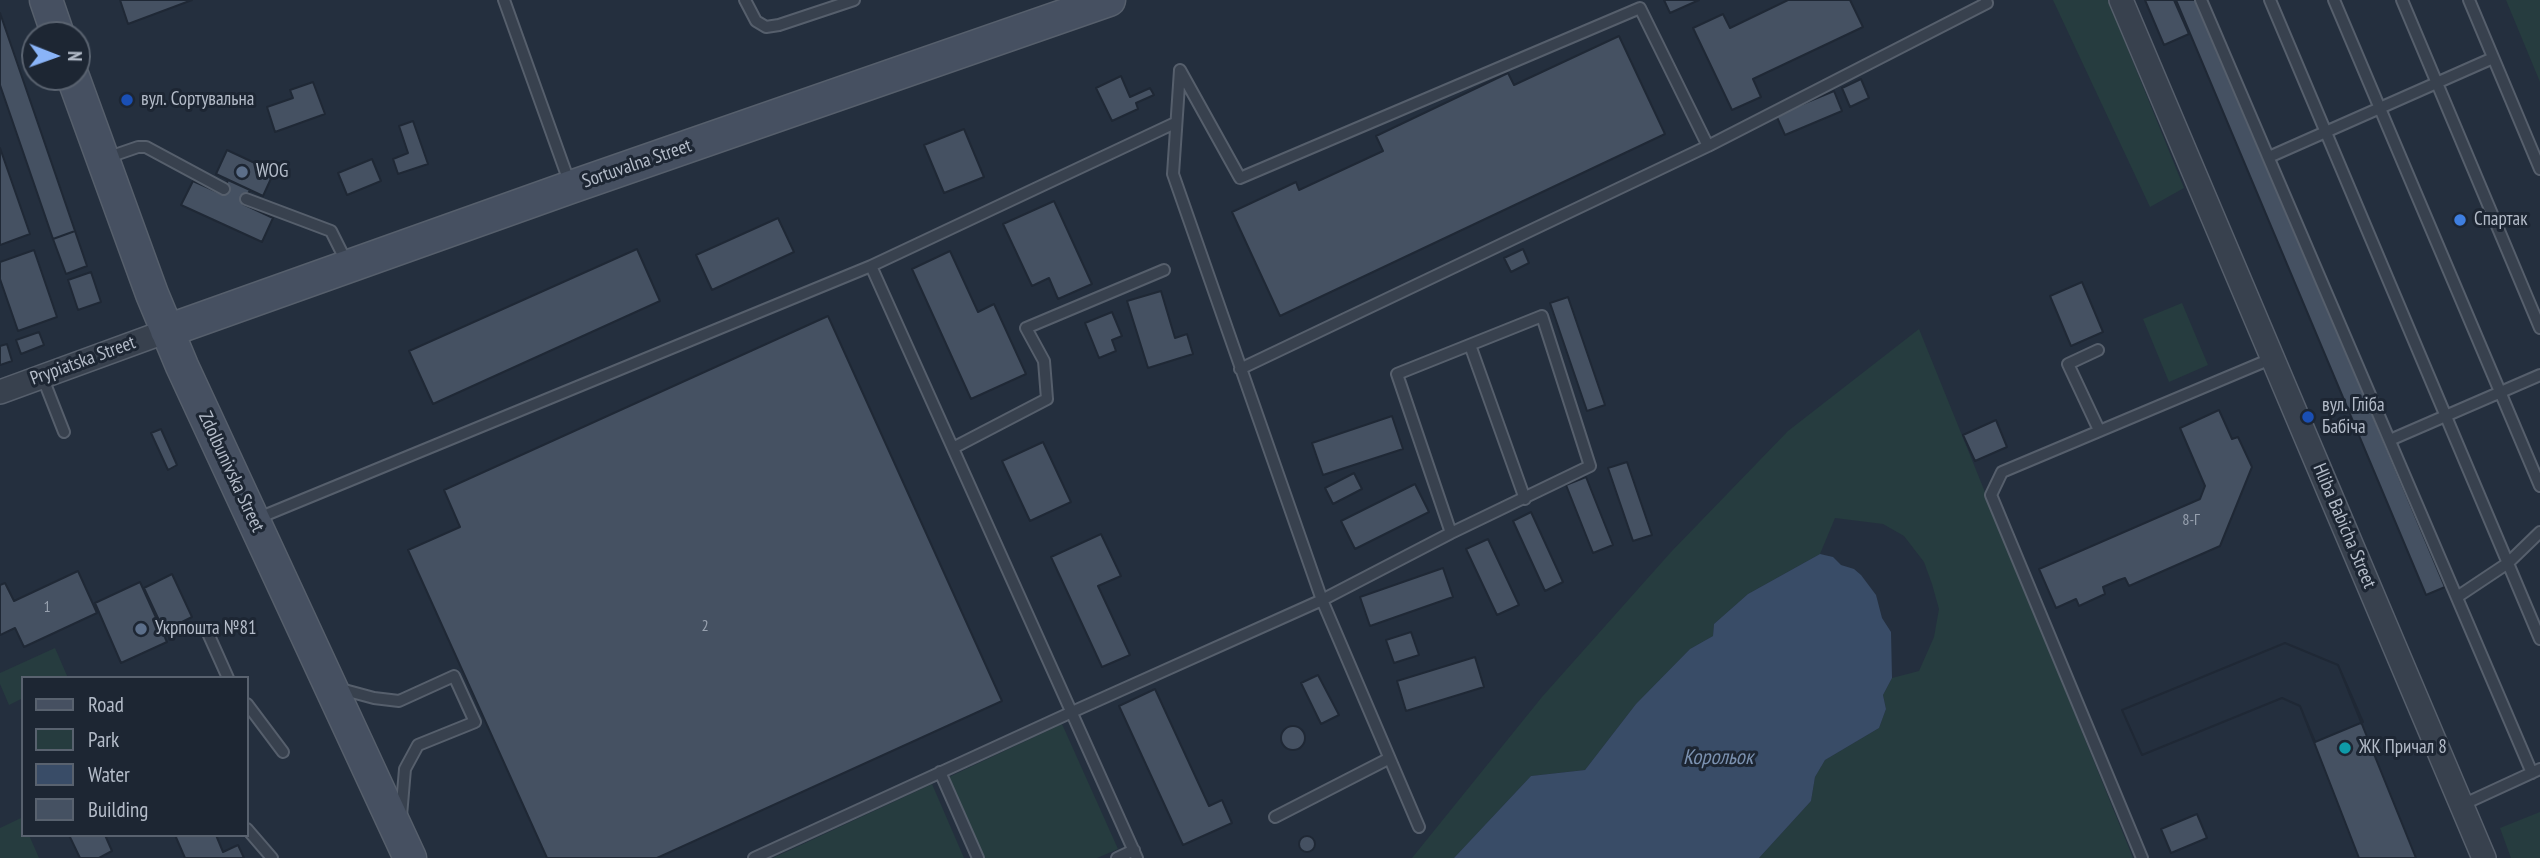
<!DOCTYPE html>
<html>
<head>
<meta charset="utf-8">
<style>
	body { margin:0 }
	#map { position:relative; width:2540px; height:858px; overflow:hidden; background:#242f3e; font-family:"PT Sans Narrow",sans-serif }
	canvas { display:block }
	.legend { position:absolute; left:21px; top:676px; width:228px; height:161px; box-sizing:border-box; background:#1d2633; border:2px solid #59626f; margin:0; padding:9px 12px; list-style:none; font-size:21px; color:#b4bcc9 }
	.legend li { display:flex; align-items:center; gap:14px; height:35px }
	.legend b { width:35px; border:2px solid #59626f }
	.north { position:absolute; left:21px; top:21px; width:70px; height:70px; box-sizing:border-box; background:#1d2633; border:2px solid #59626f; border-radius:50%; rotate:91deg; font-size:19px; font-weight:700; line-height:28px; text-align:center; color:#b4bcc9 }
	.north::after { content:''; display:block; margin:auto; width:24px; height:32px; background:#8ab4f8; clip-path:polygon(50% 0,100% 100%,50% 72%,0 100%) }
</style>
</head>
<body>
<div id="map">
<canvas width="2540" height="858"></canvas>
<ul class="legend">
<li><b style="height:9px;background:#465061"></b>Road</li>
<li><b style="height:19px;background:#263c3f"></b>Park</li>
<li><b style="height:19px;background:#394c67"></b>Water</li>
<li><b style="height:19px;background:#455162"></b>Building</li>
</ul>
<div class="north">N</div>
</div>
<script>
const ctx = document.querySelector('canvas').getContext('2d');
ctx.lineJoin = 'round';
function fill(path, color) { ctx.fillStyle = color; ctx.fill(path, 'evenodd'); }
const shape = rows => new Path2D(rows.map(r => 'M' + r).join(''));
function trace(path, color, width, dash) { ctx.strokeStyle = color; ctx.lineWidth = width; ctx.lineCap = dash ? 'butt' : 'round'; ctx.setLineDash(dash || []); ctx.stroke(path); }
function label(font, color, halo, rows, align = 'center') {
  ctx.font = font + ' "PT Sans Narrow",sans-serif'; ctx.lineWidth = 6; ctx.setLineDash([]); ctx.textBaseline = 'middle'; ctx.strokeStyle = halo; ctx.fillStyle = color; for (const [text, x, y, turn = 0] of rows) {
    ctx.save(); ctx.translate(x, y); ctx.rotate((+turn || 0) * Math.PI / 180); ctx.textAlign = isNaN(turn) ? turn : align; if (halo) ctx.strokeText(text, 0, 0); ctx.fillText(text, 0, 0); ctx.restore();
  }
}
const green = shape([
	[2053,0,2108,0,2184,188,2150,207],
	[2506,0,2540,0,2540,82],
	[2182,303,2208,365,2169,382,2143,319],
	[1919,329,2133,858,1759,858,1811,801,1815,777,1825,760,1879,728,1886,709,1883,695,1892,678,1919,671,1934,637,1939,609,1932,584,1924,562,1904,536,1883,524,1835,518,1820,554,1748,594,1714,624,1713,636,1690,649,1636,704,1585,770,1531,776,1454,858,1412,858,1542,697,1671,552,1788,431],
	[55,648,68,678,23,678,23,698,9,705,0,684,0,673],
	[1062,724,1118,849,1097,858,984,858,949,777],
	[932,784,964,858,773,858],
	[2540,812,2540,858,2511,858,2500,828],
	[21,818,23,835,29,835,39,858,0,858,0,828]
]);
const water = shape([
	[1820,554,1833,557,1841,565,1854,569,1861,575,1876,595,1882,618,1891,632,1892,678,1883,695,1886,709,1879,728,1825,760,1815,777,1811,801,1759,858,1454,858,1531,776,1585,770,1636,704,1690,649,1713,636,1714,624,1748,594]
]);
const building = shape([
	[120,0,192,0,128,24,120,0],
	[1664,0,1699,0,1670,13,1664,0],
	[1788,0,1850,0,1863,27,1753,79,1761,97,1732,110,1693,28,1723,14,1730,28,1788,0],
	[2145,0,2174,0,2189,34,2164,45,2145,0],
	[2176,0,2199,0,2445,587,2426,595,2176,0],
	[0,13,75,231,53,239,0,85,0,13],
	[1619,36,1665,134,1280,316,1232,212,1296,182,1299,190,1383,151,1376,136,1508,73,1514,85,1619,36],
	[1121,76,1130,97,1150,88,1154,95,1136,103,1138,109,1112,121,1096,88,1121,76],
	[1861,79,1869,98,1850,107,1842,88,1861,79],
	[313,82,325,114,275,132,267,107,293,98,290,90,313,82],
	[1834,91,1842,111,1785,135,1776,115,1834,91],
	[413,121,428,164,398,174,393,159,408,153,399,126,413,121],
	[964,129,984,177,944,193,924,145,964,129],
	[0,148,30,234,0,245,0,148],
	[227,150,274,172,263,196,216,174,227,150],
	[372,159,381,181,347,195,338,173,372,159],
	[228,180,250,190,243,204,273,218,262,242,181,205,193,181,222,194,228,180],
	[1054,201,1092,284,1058,299,1049,278,1032,286,1003,224,1054,201],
	[778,218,794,252,712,290,696,255,778,218],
	[75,231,87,266,66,274,53,239,75,231],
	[637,249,660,301,433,404,409,351,637,249],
	[1523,249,1529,263,1511,272,1504,258,1523,249],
	[34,250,57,317,18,331,0,279,0,262,34,250],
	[950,251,978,312,994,304,1026,374,971,399,912,269,950,251],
	[91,272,101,302,78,310,68,280,91,272],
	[2082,282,2103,332,2071,346,2050,296,2082,282],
	[1161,291,1175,338,1187,334,1193,354,1148,368,1127,301,1161,291],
	[1568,297,1605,405,1587,411,1550,303,1568,297],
	[1112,312,1122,336,1112,340,1116,351,1099,358,1085,323,1112,312],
	[828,316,1002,701,657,858,547,858,408,550,460,527,444,490,828,316],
	[39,332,44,345,21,354,16,340,39,332],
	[7,344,12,361,0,365,0,346,7,344],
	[2219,410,2232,439,2238,437,2252,467,2220,546,2129,586,2125,578,2119,580,2103,587,2105,594,2079,606,2076,599,2056,608,2039,569,2200,499,2205,486,2180,428,2219,410],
	[1392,416,1403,449,1323,475,1312,443,1392,416],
	[1996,420,2007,447,1975,461,1963,435,1996,420],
	[161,429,177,465,168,470,151,433,161,429],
	[1043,442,1071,502,1030,521,1002,461,1043,442],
	[1627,462,1652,535,1633,541,1608,468,1627,462],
	[1354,473,1362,489,1333,504,1325,488,1354,473],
	[1586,477,1613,545,1593,553,1566,485,1586,477],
	[1415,484,1429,512,1355,549,1341,521,1415,484],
	[1531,512,1563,582,1545,591,1513,521,1531,512],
	[1101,534,1121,576,1098,586,1130,655,1102,667,1051,557,1101,534],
	[1488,539,1519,605,1497,615,1466,549,1488,539],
	[1443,568,1453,597,1370,626,1360,597,1443,568],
	[78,571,97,613,24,647,15,628,0,635,0,585,5,583,14,601,78,571],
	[172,574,192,617,164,631,144,588,172,574],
	[140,582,167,642,121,663,95,603,140,582],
	[1411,632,1419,655,1394,663,1386,640,1411,632],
	[2285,643,2338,665,2416,858,2359,858,2300,706,2282,698,2142,755,2122,710,2285,643],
	[2285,643,2338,665,2363,722,2315,742,2300,706,2282,698,2142,755,2122,710,2285,643],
	[1475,657,1484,687,1406,711,1397,681,1475,657],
	[1318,675,1339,715,1321,724,1301,683,1318,675],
	[1155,689,1209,806,1222,800,1232,823,1183,845,1119,706,1155,689],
	'1281 738a12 12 0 1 1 24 0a12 12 0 1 1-24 0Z',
	[2197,814,2207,838,2171,853,2161,829,2197,814],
	[69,835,105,835,112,851,99,858,80,858,69,835],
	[175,835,216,835,223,852,238,845,244,858,185,858,175,835],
	'1299 844a8 8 0 1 1 16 0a8 8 0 1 1-16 0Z'
]);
const lane = shape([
	[504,0,570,184],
	[745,0,756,21,766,27,779,25,854,0],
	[2201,0,2532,773],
	[2270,0,2540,639],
	[2334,0,2540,486],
	[2402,0,2540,328],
	[2469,0,2540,169],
	[1180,70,1173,174,1322,600,1419,827],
	[1180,70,1240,178,1640,8,1708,146],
	[2269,157,2493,58],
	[106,158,138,147,146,147,224,189],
	[246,199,331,231,347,263],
	[871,266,1137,858],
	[1470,345,1525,499],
	[2098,350,2068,364,2099,430],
	[1240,369,1708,146,1987,3,1986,0],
	[42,376,64,432],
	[2390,440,2540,375],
	[953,448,1047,399,1044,361,1026,328,1164,270],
	[256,519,871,266,1175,123],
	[2457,597,2508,563,2540,532],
	[207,631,228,678],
	[337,688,374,698,399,701,454,676,475,722,418,745,405,769,401,816],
	[247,704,283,752],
	[940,772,978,858],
	[2462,805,2540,769],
	[1275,817,1388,759],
	[247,829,272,858],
	[754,858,1072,712,1322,600,1451,533,1590,466,1542,316,1397,374,1451,533],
	[1117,858,1134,850],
	[2142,858,1991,495,2002,472,2273,358]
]);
const street = shape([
	[2121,0,2484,858],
	[0,392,167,331]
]);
const secondary = shape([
	[46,0,58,35],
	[73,77,152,294,182,366,410,858],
	[167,331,571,187,1109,0]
]);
const markers = [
	[127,100,7,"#1a4fb4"],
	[242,172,7,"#5c6f8a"],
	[2460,220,7,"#3f7fe0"],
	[2308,417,7,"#1a4fb4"],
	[141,629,7,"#5c6f8a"],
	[2345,748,7,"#0f9aa8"]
];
const numberNames = [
	["8-Г",2191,520],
	["1",47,607],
	["2",705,626]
];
const poiNames = [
	["вул. Сортувальна",141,100],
	["WOG",256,172],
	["Спартак",2474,220],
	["вул. Гліба",2322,406],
	["Бабіча",2322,428],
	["Укрпошта №81",155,629],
	["ЖК Причал 8",2359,748]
];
const streetNames = [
	["Sortuvalna Street",637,164,-19],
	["Prypiatska Street",83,361,-20],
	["Zdolbunivska Street",231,472,65],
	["Hliba Babicha Street",2344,526,67]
];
const waterNames = [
	["Корольок",1718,758]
];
fill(green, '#263c3f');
fill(water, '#394c67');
fill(building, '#455162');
trace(building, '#1f2835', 2);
trace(lane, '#565f6c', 14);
trace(street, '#565f6c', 26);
trace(secondary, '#565f6c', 35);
trace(lane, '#38414e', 10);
trace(street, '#38414e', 23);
trace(secondary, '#465061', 32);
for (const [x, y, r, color] of markers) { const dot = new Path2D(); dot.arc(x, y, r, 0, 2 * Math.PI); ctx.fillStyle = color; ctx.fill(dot); trace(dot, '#1d2633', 2.5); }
label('16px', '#98a1af', null, numberNames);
label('19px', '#b4bcc9', '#1d2633', poiNames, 'left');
label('19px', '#b4bcc9', '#1d2633', streetNames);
label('italic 21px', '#7c92b1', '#1d2633', waterNames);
</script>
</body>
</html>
